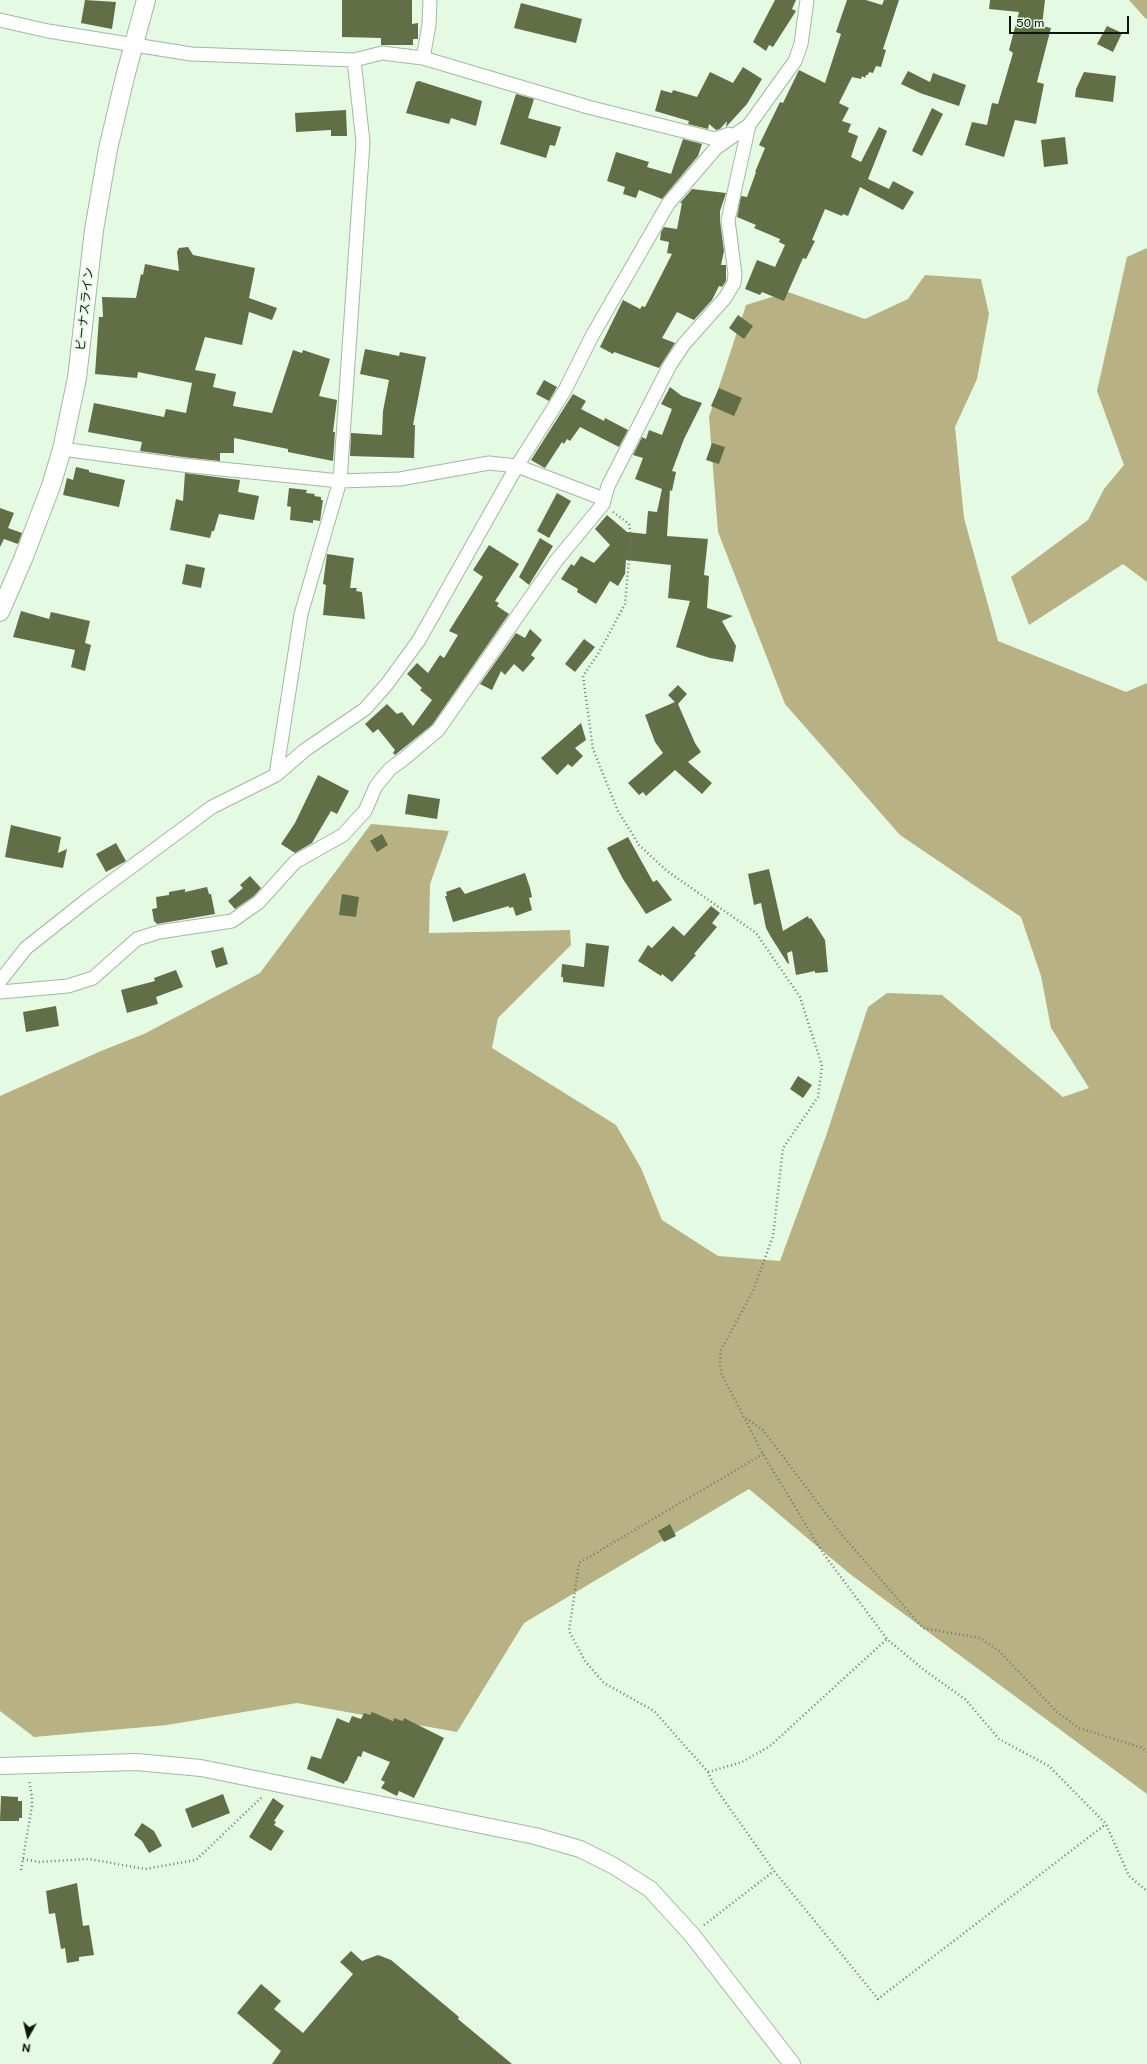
<!DOCTYPE html>
<html>
<head>
<meta charset="utf-8">
<style>
	body { margin:0 }
	#map { position:relative; width:1147px; height:2064px; overflow:hidden; background:#e5fae3; font-family:"Public Sans",sans-serif }
	canvas { display:block }
	.north { position:absolute; left:8px; top:2016px; width:40px; height:40px; -webkit-text-stroke:3px #e5fae3; paint-order:stroke; rotate:188deg; font-size:11px; font-weight:700; line-height:16px; text-align:center; color:#0e150d }
	.north::after { content:''; display:block; margin:auto; width:14px; height:18px; background:#0e150d; clip-path:polygon(50% 0,100% 100%,50% 72%,0 100%) }
	.scale { position:absolute; left:1009px; top:16px; width:120px; height:18px; box-sizing:border-box; border:2px solid #0e150d; border-top:0; padding-left:5px; font-size:12px; line-height:14px; white-space:nowrap; color:#0e150d; -webkit-text-stroke:3px #e5fae3; paint-order:stroke }
</style>
</head>
<body>
<div id="map">
<canvas width="1147" height="2064"></canvas>
<div class="north">N</div>
<div class="scale">50 m</div>
</div>
<script>
const ctx = document.querySelector('canvas').getContext('2d');
ctx.lineJoin = 'round';
function fill(path, color) { ctx.fillStyle = color; ctx.fill(path, 'evenodd'); }
const shape = rows => new Path2D(rows.map(r => 'M' + r).join(''));
function trace(path, color, width, dash) { ctx.strokeStyle = color; ctx.lineWidth = width; ctx.lineCap = dash ? 'butt' : 'round'; ctx.setLineDash(dash || []); ctx.stroke(path); }
function label(font, color, halo, rows, align = 'center') {
  ctx.font = font + ' "Public Sans","Noto Sans JP",sans-serif'; ctx.lineWidth = 4; ctx.setLineDash([]); ctx.textBaseline = 'middle'; ctx.strokeStyle = halo; ctx.fillStyle = color; for (const [text, x, y, turn = 0] of rows) {
    ctx.save(); ctx.translate(x, y); ctx.rotate((+turn || 0) * Math.PI / 180); ctx.textAlign = isNaN(turn) ? turn : align; if (halo) ctx.strokeText(text, 0, 0); ctx.fillText(text, 0, 0); ctx.restore();
  }
}
const forest = shape([
	[1129,0,1147,0,1147,19,1145,18],
	[1147,248,1147,582,1123,564,1029,625,1011,577,1088,520,1104,489,1124,465,1097,391,1127,257],
	[925,275,981,279,989,314,977,379,955,427,964,518,998,641,1126,692,1147,683,1147,1794,850,1574,749,1489,524,1623,457,1732,297,1703,167,1725,34,1737,0,1711,0,1096,101,1051,144,1034,260,973,371,824,449,831,430,884,429,933,570,930,571,945,498,1018,492,1048,616,1125,641,1168,662,1220,718,1256,780,1261,826,1136,868,1007,887,993,942,995,1063,1097,1089,1088,1051,1028,1041,976,1021,917,900,835,785,704,718,532,709,417,746,305,788,292,865,319,908,299]
]);
const building = shape([
	[85,0,116,2,112,29,81,23],
	[342,0,412,0,412,24,418,23,418,39,413,39,413,45,381,45,381,38,342,37],
	[775,0,796,0,792,9,796,11,773,47,769,45,766,51,753,42],
	[847,0,866,0,882,5,884,0,899,0,883,49,886,50,881,67,876,66,873,73,869,72,868,75,866,75,865,78,862,76,861,79,852,77,839,103,849,108,842,121,851,124,848,132,858,136,851,157,861,162,879,127,887,131,868,179,889,189,893,181,914,192,903,210,860,187,848,216,843,214,842,216,825,209,812,240,815,241,806,259,803,258,784,301,762,292,760,295,745,289,757,260,775,267,785,245,779,242,780,239,754,228,756,225,737,217,741,196,747,197,756,172,755,172,765,148,759,145,780,102,783,103,799,70,825,83,841,34,836,32],
	[990,0,1045,0,1042,26,1051,28,1037,82,1044,84,1036,124,1015,120,1004,157,965,145,972,122,987,125,992,103,998,104,1013,53,1009,50,1019,12,989,9],
	[521,3,582,19,576,43,514,28],
	[1107,26,1122,33,1113,52,1097,44],
	[743,67,762,79,747,104,726,127,727,121,720,129,716,130,709,124,708,129,688,124,689,121,655,111,661,90,672,93,673,90,697,97,710,72,733,83],
	[908,71,930,82,933,73,966,85,959,106,920,93,901,84],
	[1084,72,1116,76,1113,102,1075,97,1076,89],
	[419,81,482,101,476,126,451,118,449,124,406,113,416,82],
	[516,94,534,99,528,118,561,127,555,146,550,145,546,158,500,144],
	[932,108,943,114,922,156,912,151],
	[346,110,347,136,331,136,331,130,296,132,295,113],
	[1065,137,1068,164,1044,167,1041,140],
	[683,139,702,144,698,156,662,199,639,190,636,198,623,194,625,187,607,181,616,152,649,162,647,167,671,174],
	[692,189,726,193,720,211,720,221,724,251,721,265,726,265,726,281,722,287,719,286,712,300,694,320,677,312,662,338,675,343,659,368,614,352,613,354,600,347,623,300,640,309,642,306,645,307,672,254,667,253,669,242,660,240,661,232,664,227,677,229,682,203,680,203],
	[188,247,193,255,255,268,249,298,277,308,272,320,249,312,242,345,205,337,195,370,216,374,213,387,236,392,233,406,272,413,293,350,302,353,303,350,330,359,319,396,337,400,333,432,335,432,333,461,288,452,288,449,234,438,234,453,220,453,220,461,183,457,140,451,142,442,88,432,94,403,164,417,166,409,186,413,192,383,138,372,137,378,95,374,99,317,103,317,102,297,136,298,141,274,143,275,145,264,179,271,177,252,179,248],
	[738,315,753,326,744,339,729,328],
	[365,349,399,356,400,352,426,357,413,425,415,425,414,458,350,456,351,433,382,435,383,411,389,380,360,374],
	[544,380,557,387,549,401,536,394],
	[670,387,682,396,702,403,684,439,672,471,676,472,672,491,670,490,667,536,708,539,704,575,709,576,707,608,733,616,722,621,736,646,733,662,710,658,676,647,690,601,668,598,671,565,626,560,625,574,618,586,610,581,596,604,577,592,578,589,561,579,571,564,574,566,581,556,594,563,610,545,595,529,607,515,627,532,646,534,648,511,657,512,662,489,635,479,643,458,633,455,642,437,646,439,649,430,662,435,672,409,661,404],
	[719,388,742,398,734,416,711,406],
	[573,394,586,401,581,409,604,421,605,418,628,430,619,447,580,427,570,441,567,439,564,444,562,442,545,468,543,467,531,460],
	[712,443,725,447,719,464,706,460],
	[76,467,89,470,89,472,125,480,119,507,63,495,67,478,73,480],
	[185,473,240,480,238,492,259,496,254,520,219,514,214,531,212,531,210,538,170,530,176,499,183,501],
	[289,488,307,490,306,493,315,494,314,496,321,497,321,500,323,500,320,521,313,520,313,523,290,520,291,507,287,506],
	[557,493,571,501,549,538,537,531],
	[0,508,14,513,8,528,22,533,18,544,4,539,0,547],
	[540,538,553,546,529,585,519,577],
	[489,545,519,564,495,601,499,603,497,606,509,614,432,725,395,755,393,753,395,750,378,729,373,733,365,724,387,704,397,714,402,712,413,726,432,700,420,690,422,688,407,674,417,663,428,673,440,655,444,658,458,635,449,631,483,577,473,570],
	[327,554,354,558,350,588,357,588,356,591,362,592,365,619,323,615,326,585,323,584],
	[186,564,205,568,201,588,182,584],
	[21,611,49,619,51,612,90,621,85,643,91,645,85,671,71,667,75,650,13,637],
	[530,629,542,640,531,655,535,658,523,672,514,664,505,675,501,671,492,690,480,684,516,633,525,638],
	[584,639,595,647,575,672,565,664],
	[678,685,687,694,678,704,695,743,701,752,688,762,712,783,702,794,675,770,646,796,643,792,639,795,628,783,663,753,655,742,645,715,675,702,668,695],
	[581,723,586,740,575,748,583,756,572,767,568,764,557,775,541,758],
	[318,775,349,791,337,814,331,811,312,843,295,853,281,844,295,823],
	[408,794,440,799,437,819,405,814],
	[11,825,61,837,58,853,67,849,63,868,5,857],
	[382,834,388,845,377,852,370,841],
	[628,837,653,882,657,880,672,900,646,914,623,879,607,848],
	[116,843,126,861,106,872,96,854],
	[769,869,783,931,808,916,809,919,811,918,825,940,828,972,815,973,815,971,796,975,792,951,787,953,789,963,788,964,771,937,766,928,761,903,754,905,748,874],
	[525,873,530,888,532,897,529,898,532,910,516,916,513,907,509,908,509,906,453,922,445,896,447,896,446,892,460,887,465,894],
	[250,876,261,888,254,896,235,909,228,901,243,888,240,885],
	[207,887,209,894,211,894,215,914,157,924,154,921,152,909,157,908,156,897,169,895,169,892,185,889,185,892],
	[342,894,359,897,356,917,339,915],
	[711,906,720,913,712,923,717,927,694,954,696,955,672,982,662,974,661,976,638,961,648,945,652,948,673,926,684,936],
	[586,943,609,946,604,987,563,982,563,977,561,977,562,964,584,967],
	[223,947,228,964,216,968,211,951],
	[176,970,183,987,156,997,158,1004,127,1013,121,990,155,981,154,978],
	[56,1006,59,1026,26,1032,23,1012],
	[798,1076,812,1085,803,1098,790,1089],
	[670,1524,676,1536,664,1542,658,1531],
	[372,1712,393,1721,394,1718,403,1721,404,1718,444,1738,414,1798,399,1791,397,1796,381,1788,385,1782,381,1780,390,1762,363,1751,361,1757,358,1756,347,1781,345,1781,344,1784,307,1769,311,1756,321,1759,337,1718,349,1723,352,1716,361,1719,364,1713,370,1715],
	[223,1794,230,1813,192,1828,185,1809],
	[1,1796,18,1797,18,1801,22,1801,22,1818,19,1818,19,1821,0,1821],
	[273,1798,284,1806,274,1821,276,1822,274,1825,284,1831,271,1851,249,1837],
	[142,1823,154,1831,162,1846,149,1853,142,1841,134,1835],
	[77,1883,83,1926,89,1925,94,1955,79,1957,79,1961,67,1963,65,1948,61,1949,55,1913,49,1914,46,1891],
	[351,1951,362,1961,378,1955,391,1960,459,2017,458,2019,512,2064,272,2064,281,2051,237,2013,261,1984,281,2001,274,2009,303,2033,353,1974,340,1962]
]);
const path = shape([
	[613,512,629,524,631,536,625,604,598,654,583,676,593,749,618,811,639,845,667,871,756,933,800,997,822,1066,818,1097,783,1148,773,1236,753,1291,721,1350,720,1363,721,1373,763,1454,823,1553,887,1639,924,1670,965,1699,999,1739,1049,1766,1106,1824,1129,1876,1147,1891],
	[746,1418,763,1430,842,1535,923,1628,980,1638,999,1651,1058,1713,1079,1728,1143,1748,1147,1752],
	[763,1454,579,1563,569,1631,585,1661,604,1683,654,1711,708,1772,714,1786,774,1871,878,1999,1106,1824],
	[708,1772,742,1762,770,1746,887,1639],
	[23,1859,39,1862,89,1859,145,1869,196,1860,263,1796],
	[21,1870,32,1806,32,1797,29,1780],
	[704,1925,774,1871]
]);
const minor = shape([
	[0,20,48,31,191,54,354,60,382,53,423,58,588,107,715,139,729,134],
	[423,58,429,25,430,0],
	[62,449,182,465,340,481,400,479,489,463,517,466,604,499],
	[276,775,301,614,340,481,363,142,354,60],
	[0,981,26,948,88,899,212,807,276,775,305,750,365,709,387,684,419,640,517,466,565,390,592,336,668,204,716,148,749,125],
	[0,992,68,986,93,978,137,939,159,932,232,921,259,902,295,862,343,835,365,811,376,786,390,769,405,758,438,730,556,561,603,504,608,486,670,365,684,344,725,298,734,283,735,274,728,220,749,125,795,61,801,44,807,0]
]);
const tertiary = shape([
	[0,1766,136,1762,201,1768,535,1836,580,1849,614,1866,650,1889,692,1935,792,2064]
]);
const secondary = shape([
	[0,612,23,559,51,486,62,449,77,378,94,230,108,149,125,77,146,0]
]);
const streetNames = [
	["ビーナスライン",85,309,-84]
];
fill(forest, '#b8b183');
fill(building, '#626e45');
trace(minor, '#a3b7a2', 15);
trace(tertiary, '#a3b7a2', 18);
trace(secondary, '#a3b7a2', 20);
trace(path, '#707d6e', 2.5, [1, 3]);
trace(minor, '#fff', 13);
trace(tertiary, '#fff', 16);
trace(secondary, '#fff', 18);
label('12px', '#0e150d', '#e5fae3', streetNames);
</script>
</body>
</html>
